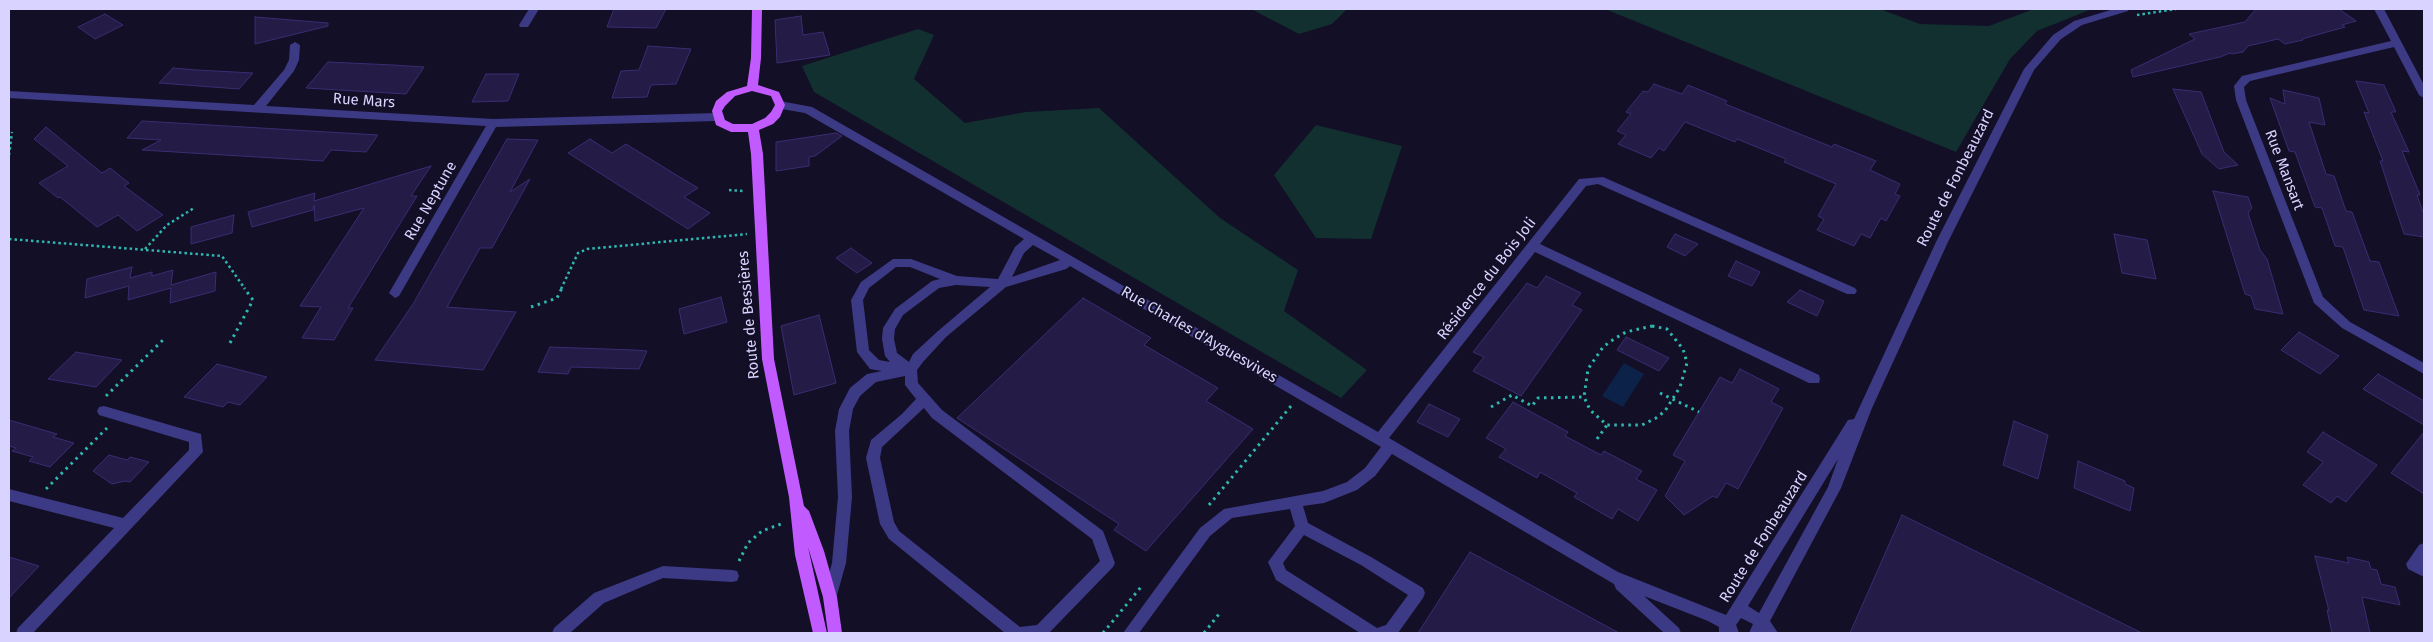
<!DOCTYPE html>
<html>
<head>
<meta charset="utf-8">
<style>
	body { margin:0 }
	#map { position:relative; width:2433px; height:642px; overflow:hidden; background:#130f26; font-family:"Fira Sans",sans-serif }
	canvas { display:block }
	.frame { position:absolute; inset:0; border:10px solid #d9d4ff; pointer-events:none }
</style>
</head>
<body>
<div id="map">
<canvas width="2433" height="642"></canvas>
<div class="frame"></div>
</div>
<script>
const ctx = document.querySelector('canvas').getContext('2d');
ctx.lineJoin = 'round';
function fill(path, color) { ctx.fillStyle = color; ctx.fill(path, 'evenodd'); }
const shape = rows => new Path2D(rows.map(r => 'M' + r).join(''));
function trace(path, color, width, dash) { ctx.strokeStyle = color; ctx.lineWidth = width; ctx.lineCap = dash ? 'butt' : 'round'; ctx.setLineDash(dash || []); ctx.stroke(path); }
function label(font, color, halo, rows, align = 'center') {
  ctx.font = font + ' "Fira Sans",sans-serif'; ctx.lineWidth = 4; ctx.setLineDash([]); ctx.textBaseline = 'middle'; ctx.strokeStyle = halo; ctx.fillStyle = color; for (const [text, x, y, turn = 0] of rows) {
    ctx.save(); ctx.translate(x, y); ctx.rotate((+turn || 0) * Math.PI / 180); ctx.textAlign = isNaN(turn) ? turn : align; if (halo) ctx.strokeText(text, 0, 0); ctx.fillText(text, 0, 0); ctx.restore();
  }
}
const green = shape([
	[1251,9,1347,9,1332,24,1299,34],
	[1605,9,1880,9,1920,24,1989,26,2034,9,2092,9,2037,31,2010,59,1956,152],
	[918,29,934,35,914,79,965,123,1026,112,1099,108,1220,218,1298,270,1284,311,1367,370,1341,398,814,92,802,66],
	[1316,125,1402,146,1371,239,1316,238,1274,175]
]);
const water = shape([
	[1624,363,1644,374,1623,407,1602,396]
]);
const building = shape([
	[614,9,666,9,656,28,607,27,614,9],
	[2256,9,2339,9,2356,21,2342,25,2345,27,2302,39,2303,40,2285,44,2278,39,2248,46,2243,52,2232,54,2230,53,2220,57,2133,77,2131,70,2195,39,2189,34,2245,22,2256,9],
	[105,14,123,25,95,39,78,27,105,14],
	[801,16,803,35,823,32,830,55,777,63,775,20,801,16],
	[255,17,328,23,328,26,255,44,255,17],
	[648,46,691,49,676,84,651,85,647,97,612,98,621,71,639,70,648,46],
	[328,62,393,65,424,67,406,94,306,88,328,62],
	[173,68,197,70,253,73,239,89,159,83,173,68],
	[486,74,519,74,508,101,472,102,486,74],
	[2356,81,2384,85,2396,112,2391,112,2409,152,2402,151,2420,195,2417,195,2424,215,2424,237,2404,234,2380,161,2383,161,2364,112,2369,113,2356,81],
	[1654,84,1682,94,1688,85,1727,101,1725,104,1785,128,1832,147,1834,144,1876,161,1870,170,1900,184,1895,194,1900,196,1886,221,1881,218,1870,238,1861,234,1854,246,1817,230,1824,219,1818,216,1836,184,1784,162,1786,159,1737,139,1735,142,1685,122,1664,151,1659,148,1651,158,1618,144,1626,135,1617,131,1631,114,1626,112,1643,91,1648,92,1654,84],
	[2173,89,2201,92,2224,152,2238,165,2219,169,2202,154,2173,89],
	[2283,90,2319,98,2325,125,2309,122,2326,174,2334,176,2346,211,2352,212,2370,261,2379,262,2399,316,2364,310,2343,247,2335,246,2322,208,2315,207,2295,152,2289,151,2270,98,2285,104,2283,90],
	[142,121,244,127,378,135,366,152,331,150,323,161,142,150,161,140,127,138,142,121],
	[46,127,102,173,110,168,129,183,124,186,163,215,137,231,118,215,97,227,60,197,58,198,39,183,68,166,34,139,46,127],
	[836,133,842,136,815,156,809,157,809,166,776,171,776,142,836,133],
	[507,139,538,140,510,192,530,179,492,248,480,248,447,307,516,312,483,370,375,360,413,304,507,139],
	[590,139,612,153,626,144,673,173,698,188,684,197,710,213,688,229,568,153,590,139],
	[431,166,411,196,417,196,348,308,353,308,334,340,302,338,321,307,300,306,364,208,315,221,314,205,313,210,252,227,248,212,315,193,314,201,431,166],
	[2213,191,2248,197,2252,208,2248,213,2260,250,2267,259,2283,314,2255,309,2251,296,2245,294,2213,191],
	[234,215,232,233,191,244,191,227,234,215],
	[1675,234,1698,244,1685,256,1667,247,1675,234],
	[2114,234,2147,240,2156,279,2122,273,2114,234],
	[851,248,872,263,857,273,836,258,851,248],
	[1736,261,1760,272,1752,286,1728,276,1736,261],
	[132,267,130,278,152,272,152,276,173,270,171,285,216,272,215,291,170,303,171,288,128,300,129,286,85,298,87,279,132,267],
	[1546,276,1581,293,1572,305,1582,310,1521,396,1473,371,1484,357,1473,352,1527,283,1537,288,1546,276],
	[1800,290,1824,301,1817,316,1787,302,1800,290],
	[721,297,727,322,684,334,679,309,721,297],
	[1083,298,1151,338,1144,345,1218,388,1206,401,1253,429,1146,551,1114,530,1119,524,957,418,1083,298],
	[819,315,836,383,794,395,781,326,819,315],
	[2299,332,2339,356,2320,374,2281,350,2299,332],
	[1626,337,1669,358,1659,371,1617,350,1626,337],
	[550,347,634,350,647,351,639,369,571,367,568,374,538,372,550,347],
	[76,352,122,360,96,387,48,379,76,352],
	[217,364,267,377,240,405,228,402,223,407,184,397,217,364],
	[1740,369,1779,389,1771,402,1783,408,1738,489,1726,483,1717,498,1713,496,1684,515,1665,496,1685,461,1673,455,1720,377,1732,383,1740,369],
	[2378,374,2424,401,2424,425,2363,389,2378,374],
	[1513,402,1568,432,1565,436,1601,455,1604,451,1642,471,1636,479,1657,490,1638,521,1618,509,1612,519,1574,497,1577,493,1540,472,1537,478,1499,457,1506,449,1486,438,1513,402],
	[1429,404,1460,419,1448,437,1417,422,1429,404],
	[9,420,57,434,53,437,74,443,50,467,29,461,33,457,12,451,16,448,9,446,9,420],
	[2014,421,2048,435,2038,479,2003,465,2014,421],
	[2323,432,2377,465,2346,502,2337,496,2331,503,2303,485,2323,462,2307,452,2323,432],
	[2424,432,2424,494,2391,473,2424,432],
	[109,455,127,460,130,457,149,462,130,482,125,481,112,484,93,471,109,455],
	[2078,461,2125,481,2125,484,2134,488,2130,511,2074,488,2078,461],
	[1902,515,2142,633,1850,633,1902,515],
	[1470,552,1619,633,1418,633,1470,552],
	[2315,556,2349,563,2347,557,2369,562,2371,569,2377,570,2381,584,2395,587,2400,605,2362,597,2370,633,2332,633,2327,610,2329,611,2315,556],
	[9,557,39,566,9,598,9,557]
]);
const pathFar1 = shape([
	[2137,15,2176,9],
	[9,155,12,132],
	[729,190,743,191],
	[9,239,222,256,245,289],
	[145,249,167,225,194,208],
	[561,289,578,253,587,249,747,234]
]);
const path = shape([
	[531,307,557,298,562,288],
	[1652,326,1667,329,1683,349,1687,363,1680,387,1665,411,1656,418,1642,425,1607,425,1590,410,1584,397,1588,369,1603,347,1614,339,1626,332,1652,326],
	[230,343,253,300,244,288],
	[1660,393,1699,412],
	[106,396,164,339],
	[1491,407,1512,395,1532,406,1538,398,1584,397],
	[1597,439,1607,425],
	[46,489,107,428],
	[1209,505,1291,406],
	[739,561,748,543,762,531,781,524],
	[1103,633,1141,587],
	[1204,633,1219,614]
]);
const minor = shape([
	[529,9,539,9,528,27,520,27,519,25,529,9],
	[2114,9,2129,9,2128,11,2082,25,2061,39,2034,70,1948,242,1872,408,1841,488,1770,621,1778,633,1749,633,1753,624,1741,618,1736,625,1739,633,1719,633,1719,627,1708,621,1644,596,1679,628,1681,633,1664,633,1616,589,1614,584,1392,454,1375,476,1357,490,1324,503,1303,506,1308,523,1371,557,1423,588,1425,593,1423,598,1398,633,1360,633,1276,580,1268,562,1295,526,1290,509,1232,518,1210,536,1139,633,1123,633,1200,528,1224,509,1323,491,1347,482,1365,468,1381,447,1070,266,1066,269,1006,287,946,337,923,362,917,370,918,383,942,410,1103,531,1115,563,1113,567,1049,633,1005,633,889,539,880,524,866,458,871,440,902,414,916,399,905,385,905,376,876,382,860,396,853,409,849,431,852,497,846,563,835,602,830,604,825,602,823,597,832,563,838,497,835,431,839,409,850,388,867,374,882,371,870,369,857,352,851,300,861,282,893,259,911,259,957,276,998,279,1015,247,1024,239,805,113,776,108,775,105,776,102,780,101,812,107,1378,432,1579,179,1603,177,1855,288,1857,291,1855,294,1847,294,1598,184,1586,186,1540,244,1819,375,1820,379,1819,383,1809,383,1535,252,1389,438,1618,572,1726,615,1848,420,1854,419,1936,242,2024,69,2053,35,2074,21,2114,9],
	[1033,245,1060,260,1012,277,1024,253,1033,245],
	[896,267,910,267,940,279,932,281,895,309,883,328,882,339,885,356,890,362,879,360,869,350,863,300,869,288,896,267],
	[956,285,990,287,938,331,913,354,909,362,897,353,894,339,895,329,903,315,939,288,956,285],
	[924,408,932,418,1092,539,1100,561,1037,625,1020,627,899,531,894,522,880,458,882,447,924,408],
	[1838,459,1828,487,1759,613,1748,606,1838,459],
	[1304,535,1361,565,1408,595,1386,625,1377,628,1286,570,1283,563,1304,535],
	[2374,9,2384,9,2424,85,2424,98,2419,95,2394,47,2250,81,2244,87,2246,100,2323,297,2350,322,2424,363,2424,374,2342,328,2314,303,2236,100,2234,86,2242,76,2391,41,2374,9],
	[295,42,300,45,299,60,294,71,266,106,493,119,717,113,722,117,717,121,496,127,399,296,395,298,389,293,486,126,9,98,9,91,254,105,284,70,289,60,290,45,295,42],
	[104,406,201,434,203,452,33,633,16,633,18,628,114,528,9,501,9,489,123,518,189,450,189,442,99,415,97,411,99,407,104,406],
	[2424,543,2423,562,2424,577,2408,569,2406,564,2419,545,2424,543],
	[663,566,732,570,737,571,739,576,737,581,732,582,663,578,604,603,570,633,552,633,554,628,594,593,663,566]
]);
const major = shape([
	[752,9,762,9,761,58,758,85,779,92,785,105,780,117,773,124,759,130,763,154,774,359,804,506,809,511,824,551,837,597,842,633,828,633,823,597,808,547,827,633,813,633,795,555,789,497,762,359,751,154,748,132,731,132,716,125,712,111,716,101,727,92,747,86,751,58,752,9],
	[752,91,771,96,775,105,771,112,765,118,752,124,733,124,725,120,722,111,725,106,735,96,752,91]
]);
const streetNames = [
	["Rue Mars",364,101,4],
	["Rue Mansart",2284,170,69],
	["Route de Fonbeauzard",1956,178,-63],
	["Rue Neptune",431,201,-60],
	["Résidence du Bois Joli",1487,279,-52],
	["Route de Bessières",749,315,-95],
	["Rue Charles d'Ayguesvives",1199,335,30],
	["Route de Fonbeauzard",1764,537,-58]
];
fill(green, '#12302f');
fill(water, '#0c2248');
fill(building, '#241b47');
trace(building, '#3b2d73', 1);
trace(pathFar1, '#2fb8b0', 2.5, [2.5, 3]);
trace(path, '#2fb8b0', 3, [2.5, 4.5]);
fill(minor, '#3d3a85');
fill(major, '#c25bff');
label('15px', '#d9d4ff', '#130f26', streetNames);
</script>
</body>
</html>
